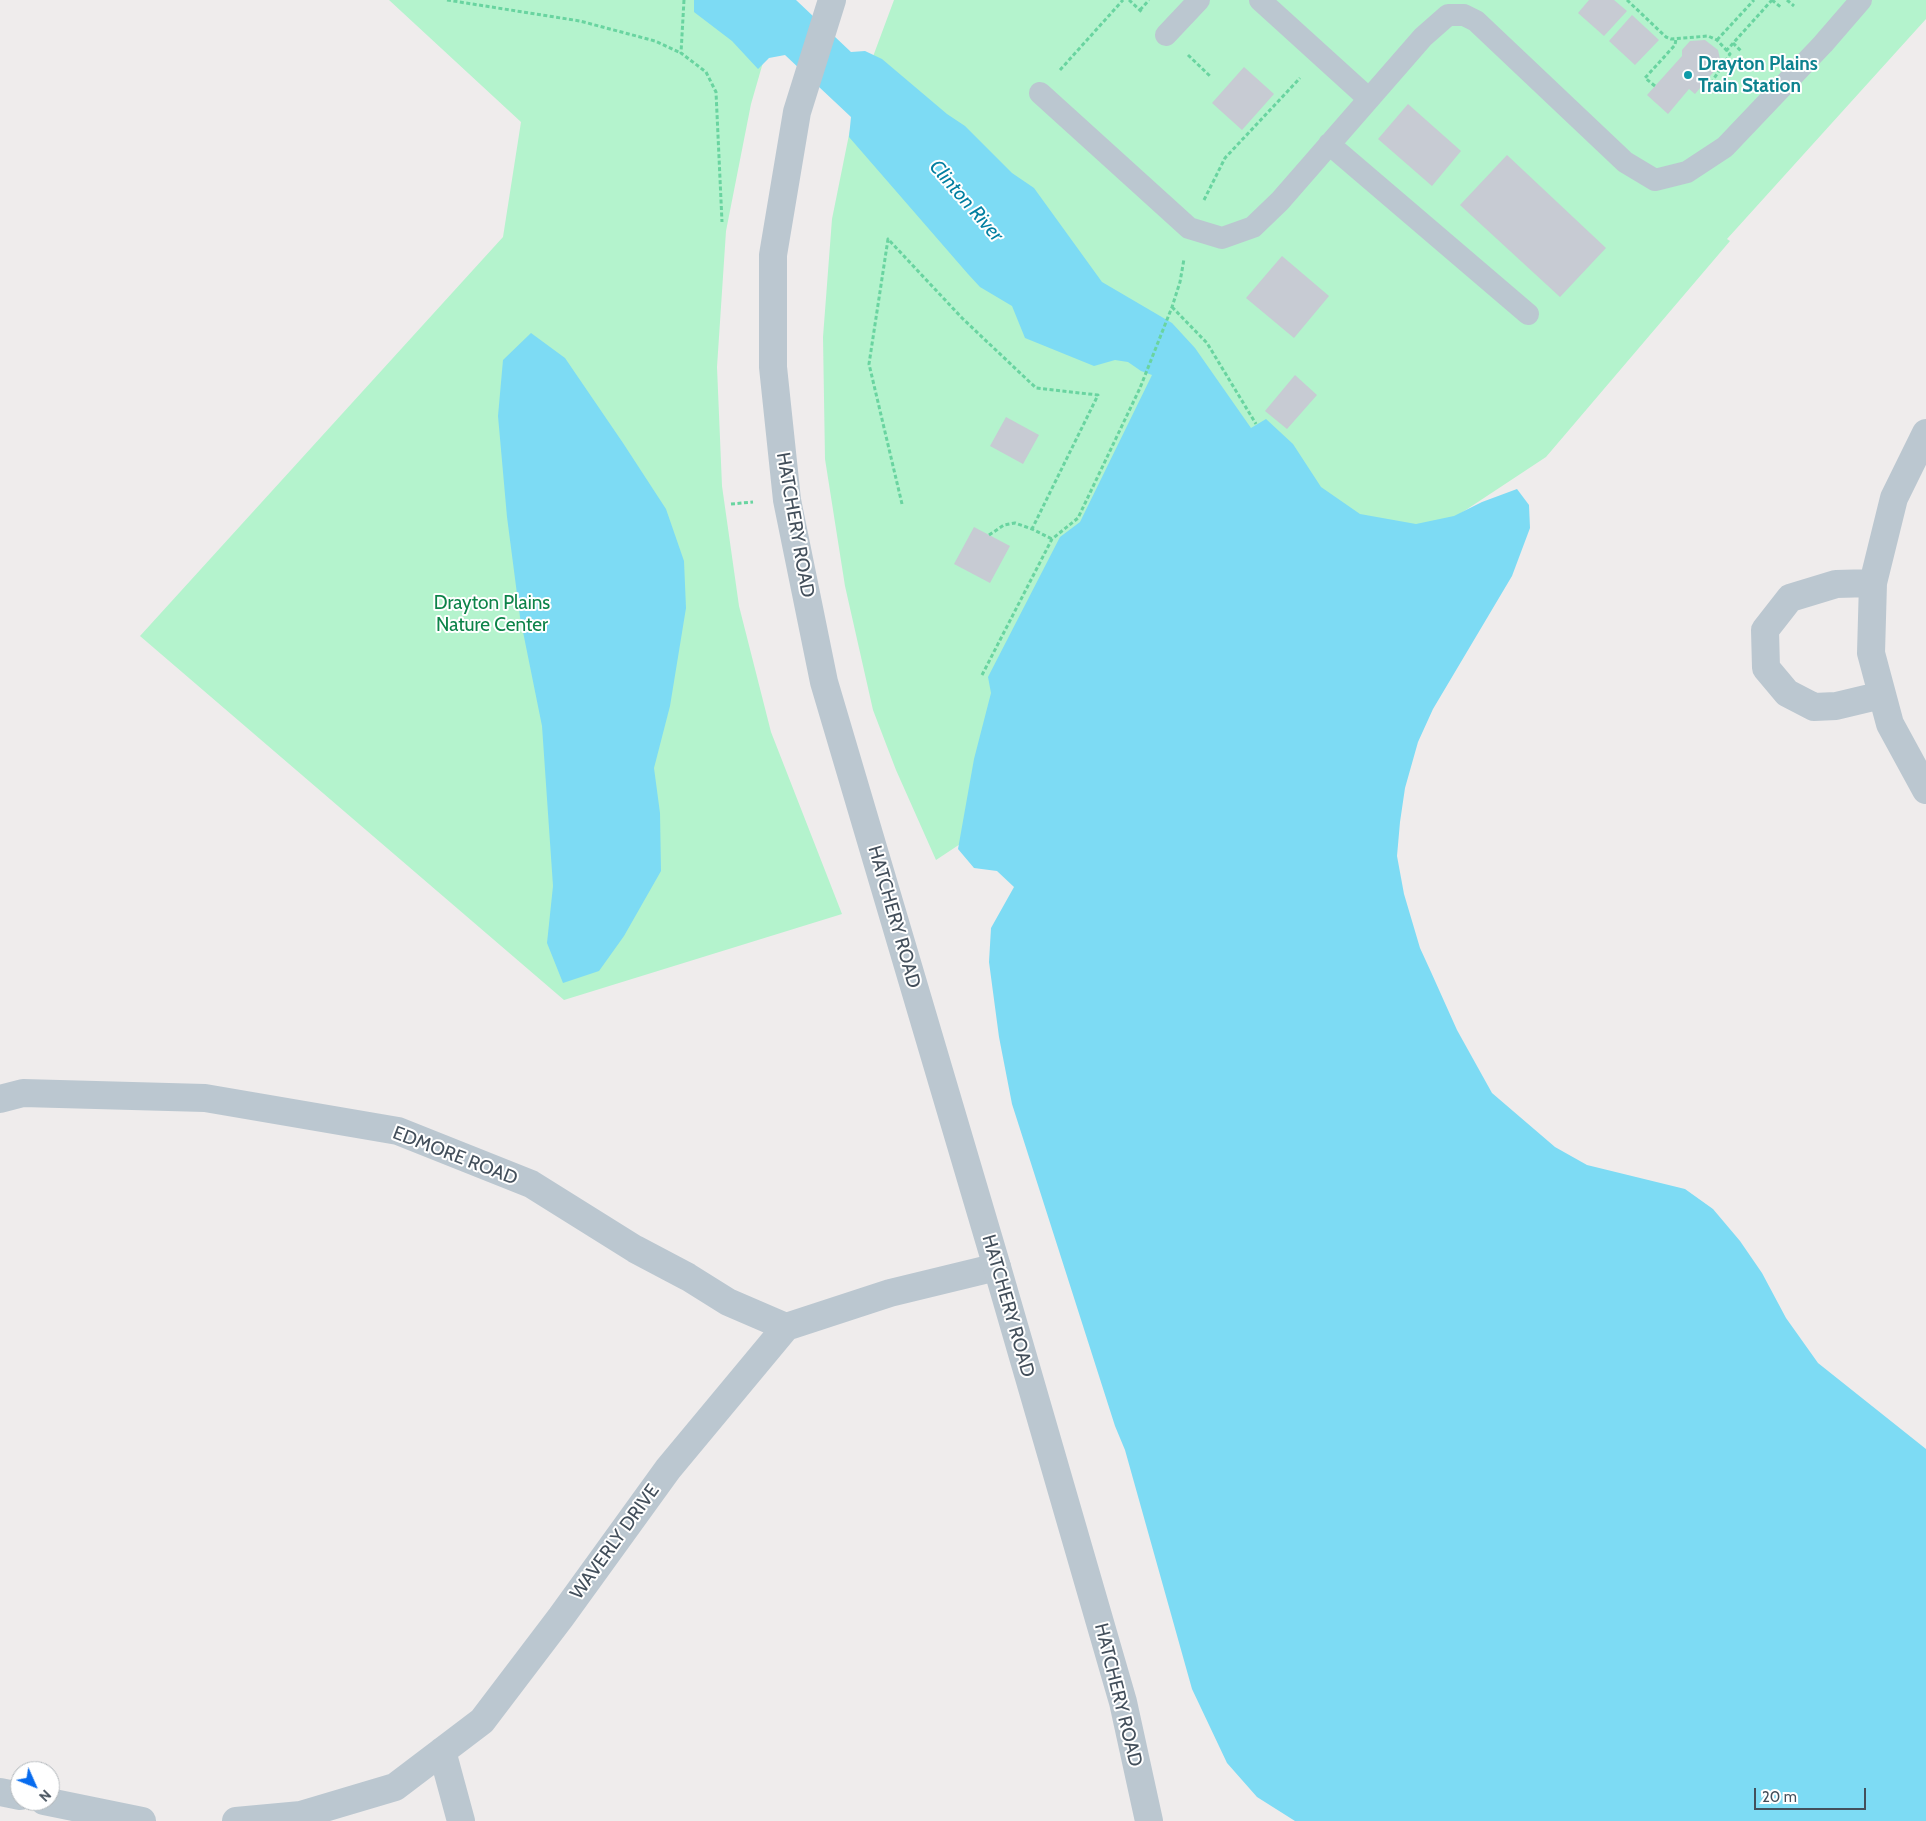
<!DOCTYPE html>
<html>
<head>
<meta charset="utf-8">
<style>
	body { margin:0 }
	#map { position:relative; width:1926px; height:1821px; overflow:hidden; background:#efecec; font-family:Cabin,sans-serif }
	canvas { display:block }
	.north { position:absolute; left:10px; top:1761px; width:50px; height:50px; box-sizing:border-box; background:#fff; border:1px solid #b4b9bd; border-radius:50%; rotate:134deg; font-size:14px; font-weight:700; line-height:20px; text-align:center; color:#434f5b }
	.north::after { content:''; display:block; margin:auto; width:18px; height:22px; background:#076bee; clip-path:polygon(50% 0,100% 100%,50% 72%,0 100%) }
	.scale { position:absolute; left:1754px; top:1788px; width:112px; height:22px; box-sizing:border-box; border:2px solid #434f5b; border-top:0; padding-left:6px; font-size:15px; line-height:18px; white-space:nowrap; color:#434f5b; -webkit-text-stroke:4px #fff; paint-order:stroke }
</style>
</head>
<body>
<div id="map">
<canvas width="1926" height="1821"></canvas>
<div class="north">N</div>
<div class="scale">20 m</div>
</div>
<script>
const ctx = document.querySelector('canvas').getContext('2d');
ctx.lineJoin = 'round';
function fill(path, color) { ctx.fillStyle = color; ctx.fill(path, 'evenodd'); }
const shape = rows => new Path2D(rows.map(r => 'M' + r).join(''));
function trace(path, color, width, dash) { ctx.strokeStyle = color; ctx.lineWidth = width; ctx.lineCap = dash ? 'butt' : 'round'; ctx.setLineDash(dash || []); ctx.stroke(path); }
function label(font, color, halo, rows, align = 'center') {
  ctx.font = font + ' Cabin,sans-serif'; ctx.lineWidth = 4; ctx.setLineDash([]); ctx.textBaseline = 'middle'; ctx.strokeStyle = halo; ctx.fillStyle = color; for (const [text, x, y, turn = 0] of rows) {
    ctx.save(); ctx.translate(x, y); ctx.rotate((+turn || 0) * Math.PI / 180); ctx.textAlign = isNaN(turn) ? turn : align; if (halo) ctx.strokeText(text, 0, 0); ctx.fillText(text, 0, 0); ctx.restore();
  }
}
const green = shape([
	[389,0,781,0,751,104,726,231,717,367,722,486,739,606,771,732,842,914,564,1000,140,636,503,237,521,122],
	[894,0,1926,0,1926,19,1727,239,1730,241,1546,457,936,860,896,770,873,710,845,586,825,459,823,337,832,219,855,105]
]);
const water = shape([
	[694,0,796,0,851,52,865,51,882,59,947,114,965,126,1012,173,1034,188,1102,282,1172,323,1195,348,1251,428,1266,419,1293,444,1321,487,1360,514,1416,524,1454,516,1482,502,1517,489,1529,505,1530,528,1512,576,1433,709,1418,742,1405,788,1400,822,1397,856,1404,894,1420,948,1431,972,1457,1030,1492,1093,1555,1147,1587,1165,1685,1189,1713,1209,1740,1241,1762,1273,1786,1318,1818,1363,1926,1449,1926,1821,1295,1821,1257,1797,1227,1763,1192,1689,1125,1450,1115,1426,1012,1104,999,1037,989,962,991,928,1014,887,997,871,974,868,958,849,974,759,991,693,988,677,1060,537,1080,522,1152,375,1141,371,1128,362,1115,360,1094,366,1025,338,1012,306,980,287,968,274,849,137,851,117,785,55,769,58,758,69,732,41,694,12],
	[531,333,565,358,623,443,666,509,684,561,686,608,670,706,654,768,660,813,661,871,624,936,599,971,563,983,547,943,553,886,542,726,520,617,507,517,498,416,503,360]
]);
const building = shape([
	[1589,0,1614,0,1627,11,1604,36,1578,13],
	[1632,15,1659,40,1635,65,1609,41],
	[1705,40,1718,50,1721,63,1695,94,1689,89,1668,114,1647,95,1682,56,1682,50,1690,41],
	[1244,67,1274,94,1242,130,1212,103],
	[1408,104,1461,151,1432,186,1378,139],
	[1507,155,1606,248,1560,297,1460,205],
	[1282,256,1329,296,1294,338,1246,298],
	[1295,375,1317,395,1287,429,1265,411],
	[1006,417,1039,435,1023,464,990,446],
	[974,527,1010,546,990,583,954,564]
]);
const path = shape([
	[447,0,580,21,655,41,681,53],
	[684,0,681,53,706,72,716,92,722,222],
	[1129,0,1143,13],
	[1627,0,1666,37,1671,39,1708,36,1717,40,1730,54,1713,80],
	[1772,0,1782,8],
	[1787,0,1794,6],
	[1140,10,1149,0],
	[1717,40,1754,0],
	[1733,43,1742,52],
	[1726,51,1772,0],
	[1188,55,1211,77],
	[1060,70,1123,0],
	[1655,86,1645,78,1675,45,1676,39],
	[1204,200,1225,158,1300,78],
	[1172,307,1207,343,1256,424],
	[731,504,753,502],
	[902,504,869,364,888,239,962,318,1036,388,1098,395,1032,529],
	[989,535,1004,525,1015,523,1032,529,1052,539],
	[982,675,1052,539,1078,518,1140,388,1172,307,1180,282,1184,259]
]);
const service = shape([
	[1260,0,1369,99],
	[1166,35,1199,0],
	[1040,93,1189,228,1222,238,1253,227,1280,201,1423,37,1448,15,1464,15,1476,21,1625,162,1655,180,1687,172,1725,147,1823,44,1861,0],
	[1329,144,1528,314]
]);
const minor = shape([
	[1926,433,1894,498,1873,583,1871,653,1890,724,1926,790],
	[1873,583,1836,584,1790,598,1765,630,1766,668,1787,693,1814,707,1836,706,1882,695],
	[0,1099,23,1093,205,1098,398,1131,531,1184,635,1249,688,1277,728,1302,786,1327],
	[442,1751,461,1821],
	[0,1792,20,1796],
	[44,1801,142,1821],
	[236,1821,301,1815,395,1787,482,1721,561,1617,668,1469,786,1327,890,1293,997,1267]
]);
const tertiary = shape([
	[832,0,797,112,773,255,773,367,787,500,824,682,997,1267,1123,1702,1149,1821]
]);
const markers = [
	[1688,75,5,"#0f9aa8"]
];
const cultureNames = [
	["Drayton Plains",1698,64],
	["Train Station",1698,86]
];
const streetNames = [
	["HATCHERY ROAD",795,525,80],
	["HATCHERY ROAD",894,917,74],
	["EDMORE ROAD",455,1156,21],
	["HATCHERY ROAD",1008,1306,74],
	["WAVERLY DRIVE",615,1542,-54],
	["HATCHERY ROAD",1118,1695,76]
];
const parkNames = [
	["Drayton Plains",492,603],
	["Nature Center",492,625]
];
const waterNames = [
	["Clinton River",966,201,49]
];
fill(green, '#b4f3cd');
fill(water, '#7ddbf4');
fill(building, '#c7cbd3');
trace(path, '#69d4a0', 3, [4, 2.5]);
trace(service, '#bbc7d0', 22);
trace(minor, '#bbc7d0', 28);
trace(tertiary, '#bbc7d0', 28);
for (const [x, y, r, color] of markers) { const dot = new Path2D(); dot.arc(x, y, r, 0, 2 * Math.PI); ctx.fillStyle = color; ctx.fill(dot); trace(dot, '#fff', 2); }
label('bold 19px', '#0d838f', '#fff', cultureNames, 'left');
label('19px', '#434f5b', '#fff', streetNames);
label('19px', '#0d8349', '#fff', parkNames);
label('italic 20px', '#027fa1', '#fff', waterNames);
</script>
</body>
</html>
